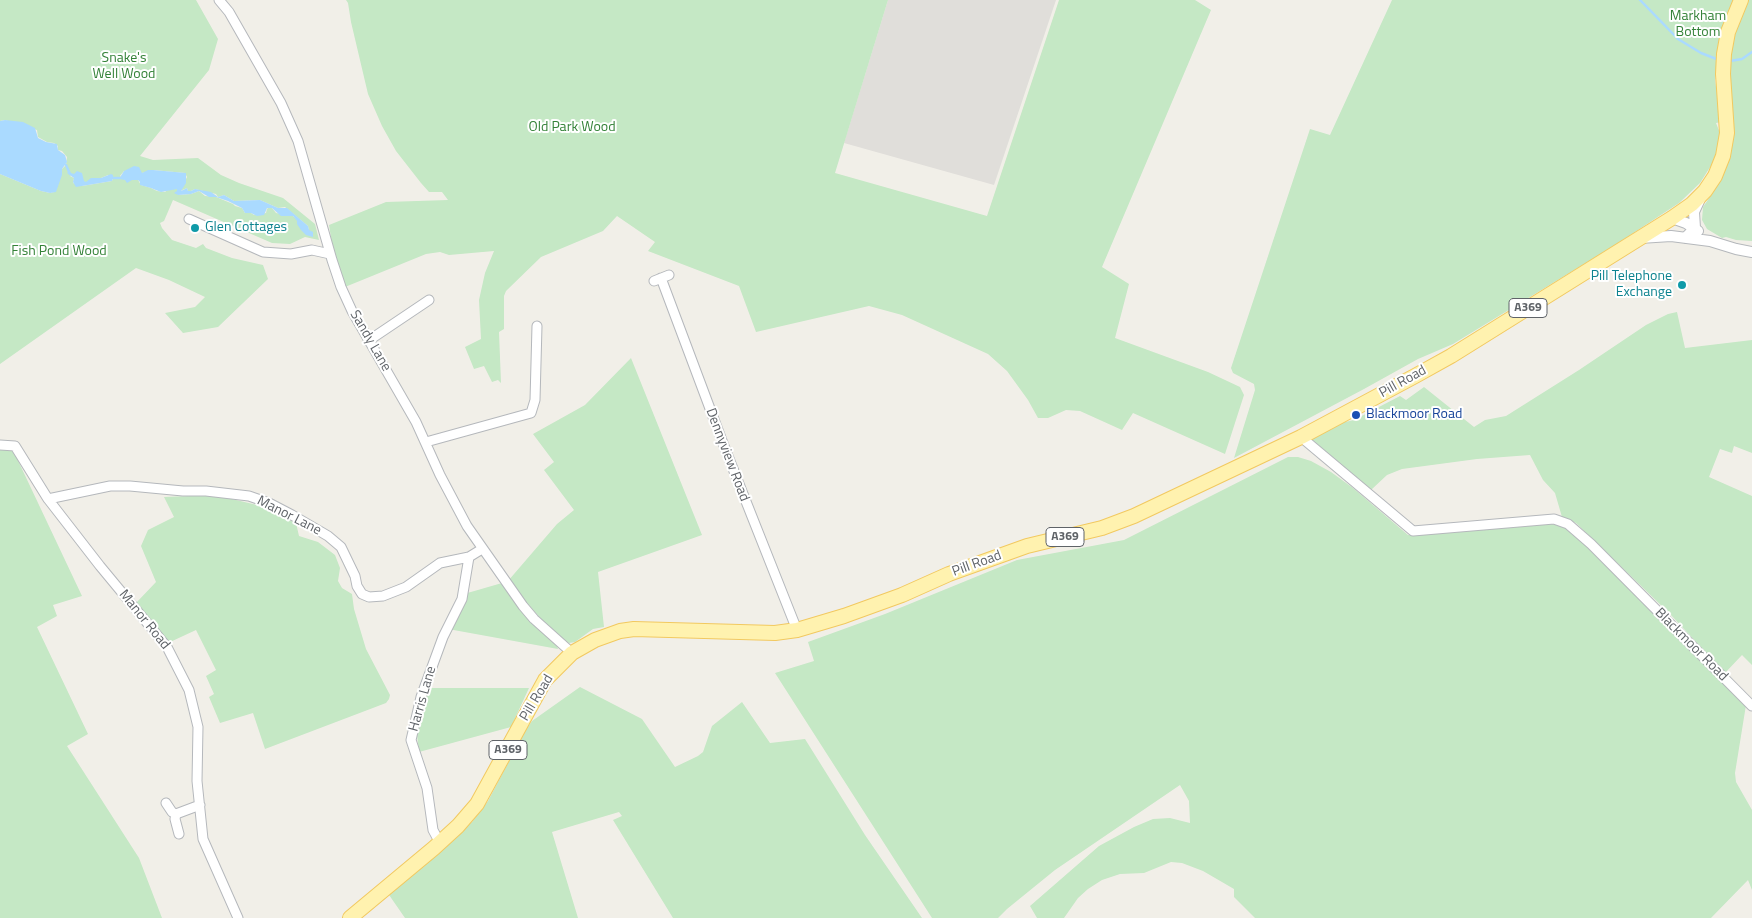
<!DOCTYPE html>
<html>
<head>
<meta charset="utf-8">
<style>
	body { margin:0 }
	canvas { display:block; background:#f1efe8 }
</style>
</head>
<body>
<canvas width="1752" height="918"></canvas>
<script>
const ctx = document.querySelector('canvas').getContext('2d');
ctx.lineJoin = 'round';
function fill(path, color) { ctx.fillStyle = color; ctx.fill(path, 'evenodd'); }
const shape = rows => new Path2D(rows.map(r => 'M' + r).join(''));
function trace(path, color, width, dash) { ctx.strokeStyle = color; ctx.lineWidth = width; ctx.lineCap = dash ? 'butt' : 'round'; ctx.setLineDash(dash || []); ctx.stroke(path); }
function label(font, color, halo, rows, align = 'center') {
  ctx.font = font + ' "Titillium Web",sans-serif'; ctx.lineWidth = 4; ctx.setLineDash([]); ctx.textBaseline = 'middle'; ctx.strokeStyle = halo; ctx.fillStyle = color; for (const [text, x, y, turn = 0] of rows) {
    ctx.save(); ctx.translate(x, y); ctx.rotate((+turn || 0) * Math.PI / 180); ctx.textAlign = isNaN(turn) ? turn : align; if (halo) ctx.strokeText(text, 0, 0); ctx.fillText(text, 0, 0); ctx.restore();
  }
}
const industrial = shape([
	[888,0,1056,0,994,185,844,143]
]);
const green = shape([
	[0,0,196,0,218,39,209,70,140,156,153,160,198,158,221,175,239,183,283,198,315,224,319,240,305,237,290,244,272,243,173,200,164,221,160,223,162,228,172,240,196,248,203,244,206,248,232,258,263,265,268,279,218,327,183,333,165,313,195,307,205,297,169,280,136,268,0,364,0,174,41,191,50,193,54,192,62,172,62,169,66,165,67,157,62,151,58,150,58,146,54,143,47,142,38,137,37,130,5,120,0,121],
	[153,170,185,173,187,177,180,191,187,188,188,191,191,191,195,189,216,194,218,197,224,195,234,201,260,200,278,208,285,207,308,226,309,230,293,216,276,213,272,208,269,207,267,209,266,213,254,215,251,213,245,213,242,208,235,206,233,204,216,197,205,196,199,191,191,194,178,195,177,189,169,189,165,192,157,191,151,188,141,185,138,180,125,180,120,176,124,171,142,173],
	[72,174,86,183,94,178,101,178,108,175,113,175,113,178,112,181,82,186,73,183,74,178,70,176],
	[346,0,888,0,835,173,987,216,1059,0,1195,0,1211,10,1102,267,1129,284,1115,338,1208,372,1240,387,1244,395,1225,454,1133,413,1122,430,1080,411,1066,410,1048,418,1038,418,1028,400,1007,371,988,354,902,315,869,306,756,332,739,286,648,251,655,242,617,216,603,231,541,257,506,291,504,296,504,329,499,332,501,383,498,380,492,382,484,366,474,369,465,347,481,339,479,300,485,273,494,251,449,255,440,252,426,254,345,287,334,256,329,225,386,202,448,200,442,192,429,192,421,183,396,151,382,126,368,94,351,22,348,3],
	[1392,0,1734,0,1725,21,1719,43,1716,68,1715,80,1721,122,1716,123,1720,133,1719,147,1712,164,1700,183,1679,203,1615,245,1453,344,1418,359,1364,389,1234,458,1255,390,1254,384,1233,373,1231,368,1310,129,1330,135],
	[1748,0,1752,0,1752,241,1736,240,1726,237,1722,238,1707,229,1702,220,1703,207,1714,191,1726,168,1730,154,1729,63,1734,34],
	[1677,312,1685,348,1752,340,1752,453,1734,446,1732,453,1720,449,1709,477,1752,496,1752,665,1742,655,1725,673,1670,614,1576,523,1562,517,1555,493,1543,480,1530,455,1477,459,1402,469,1387,475,1371,490,1311,441,1311,438,1341,423,1354,420,1400,396,1406,400,1424,387,1474,427,1485,420,1506,416,1579,370,1646,325,1668,314],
	[631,358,702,535,598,572,604,627,593,629,575,642,569,643,564,641,541,619,508,581,557,524,574,510,544,470,554,462,533,434,585,405],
	[0,449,13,450,82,596,53,605,57,616,37,627,88,734,67,746,139,858,162,918,0,918],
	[1288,457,1298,457,1311,461,1331,472,1353,488,1408,535,1556,523,1574,532,1746,705,1735,773,1736,782,1752,810,1752,890,1748,880,1711,918,1255,918,1234,897,1234,889,1203,871,1182,863,1171,862,1144,873,1120,874,1102,880,1088,889,1078,898,1064,918,1037,918,1030,906,1099,846,1134,827,1153,819,1170,818,1190,823,1189,801,1180,785,1055,870,1007,909,998,918,932,918,775,673,814,661,808,642,885,614,1017,560,1124,540],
	[215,495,257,505,296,523,299,536,318,542,335,555,340,568,338,581,342,588,352,594,354,609,366,649,390,695,389,699,386,703,265,749,253,713,220,723,209,697,214,694,206,676,216,670,196,630,168,643,136,603,156,582,141,546,148,530,174,517,164,497],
	[502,583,533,623,557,646,558,649,448,629,464,594],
	[580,687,642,719,675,767,698,756,703,752,712,726,742,702,770,743,805,739,865,835,922,918,673,918,613,820,622,816,619,812,552,832,578,918,405,918,387,892,472,822,488,801,525,731,532,721],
	[426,688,529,688,511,727,419,752,417,735,419,716]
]);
const water = shape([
	[5,120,23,122,35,128,38,138,46,142,57,144,58,150,65,155,67,162,62,169,62,175,56,192,50,193,41,191,0,174,0,121],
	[134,166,139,167,142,173,148,170,153,170,186,173,186,183,181,191,187,188,188,191,191,191,195,189,211,192,218,197,224,195,234,201,260,200,278,208,287,208,308,226,309,230,313,232,313,237,306,235,301,230,297,224,297,221,293,216,281,216,272,208,267,208,264,215,257,216,251,213,245,213,242,208,228,201,216,197,209,197,199,191,191,194,178,195,174,193,177,191,177,189,161,192,151,188,140,185,140,182,138,180,132,180,127,183,125,180,119,179,124,171],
	[77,171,82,173,84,181,86,182,91,178,101,178,111,174,113,175,113,178,112,181,76,187,73,182,74,178,67,173,68,172,74,174]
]);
const stream = shape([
	[1640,0,1678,39,1701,53,1719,60],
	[1730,61,1742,59,1752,52],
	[66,165,70,174],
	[111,178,119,178]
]);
const minor = shape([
	[219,0,229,12,281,103,298,141,332,260,341,287,352,311,416,422,440,475,467,526,523,606,534,619,572,653],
	[189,219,263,252,291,254,312,250,330,254],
	[661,278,724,446,797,630],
	[654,281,669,275],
	[368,341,429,300],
	[1301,437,1413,531,1554,519,1568,524,1591,544,1752,706],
	[426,442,531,413,535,400,537,326],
	[0,445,15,446,48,499,100,566,167,647,189,690,198,727,197,781,203,839,238,918],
	[48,499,110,486,130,486,183,491,206,491,249,496,269,503,292,515,328,536,341,547,355,576,357,586,362,594,369,597,383,596,406,587,440,563,469,557,482,549],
	[166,803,172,812,176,814,175,819,179,834],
	[176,814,200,805],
	[440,843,433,830,427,788,411,740,421,697,443,637,462,599,469,557]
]);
const tertiary = shape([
	[1672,218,1686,223,1698,231],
	[1640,238,1671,236,1710,241,1736,249,1752,252],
	[1685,238,1695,228,1694,212,1700,199]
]);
const primary = shape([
	[350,918,434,848,458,826,477,804,545,680,572,653,595,640,620,631,634,629,775,633,797,630,844,616,902,595,949,574,1027,546,1102,528,1134,516,1301,437,1415,376,1451,356,1672,218,1692,204,1705,191,1715,176,1723,156,1727,133,1723,74,1724,54,1728,32,1741,0]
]);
const markers = [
	[195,228,5,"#0f9aa8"],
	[1682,285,5,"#0f9aa8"],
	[1356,415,5,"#1a4fb4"]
];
const shields = [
	[1528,308,38],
	[1065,537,38],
	[508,750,38]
];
const shieldNames = [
	["A369",1528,308],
	["A369",1065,537],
	["A369",508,750]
];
const parkNames = [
	["Markham",1698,17],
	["Bottom",1698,33],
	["Snake's",124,59],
	["Well Wood",124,75],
	["Old Park Wood",572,128],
	["Fish Pond Wood",59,252]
];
const cultureNames = [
	["Glen Cottages",205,228],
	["Pill Telephone",1672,277,"right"],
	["Exchange",1672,293,"right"]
];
const streetNames = [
	["Sandy Lane",370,341,60],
	["Pill Road",1403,382,-29],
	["Dennyview Road",727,455,69],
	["Manor Lane",289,516,27],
	["Pill Road",977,564,-20],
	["Manor Road",144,620,51],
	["Blackmoor Road",1691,645,45],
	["Pill Road",537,698,-59],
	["Harris Lane",423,699,-74]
];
const transitNames = [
	["Blackmoor Road",1366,415]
];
fill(industrial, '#e0deda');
fill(green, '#c5e8c5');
fill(water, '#aadaff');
trace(stream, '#aadaff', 2.5);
trace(minor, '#b5b8bc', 11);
trace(tertiary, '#b5b8bc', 12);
trace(primary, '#f2c960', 16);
trace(minor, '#fff', 9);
trace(tertiary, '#fff', 10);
trace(primary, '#fff2af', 14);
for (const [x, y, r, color] of markers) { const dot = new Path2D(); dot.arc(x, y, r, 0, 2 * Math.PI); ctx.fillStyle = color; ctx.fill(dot); trace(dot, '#fff', 2); }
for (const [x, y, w] of shields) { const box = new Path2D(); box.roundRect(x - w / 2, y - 9.5, w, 19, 4); ctx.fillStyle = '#fff'; ctx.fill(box); trace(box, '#5f6368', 1); }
label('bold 12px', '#5f6368', null, shieldNames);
label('14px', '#348238', '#fff', parkNames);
label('14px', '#0d838f', '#fff', cultureNames, 'left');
label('14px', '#5f6368', '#fff', streetNames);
label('14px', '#164399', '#fff', transitNames, 'left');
</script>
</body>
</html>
